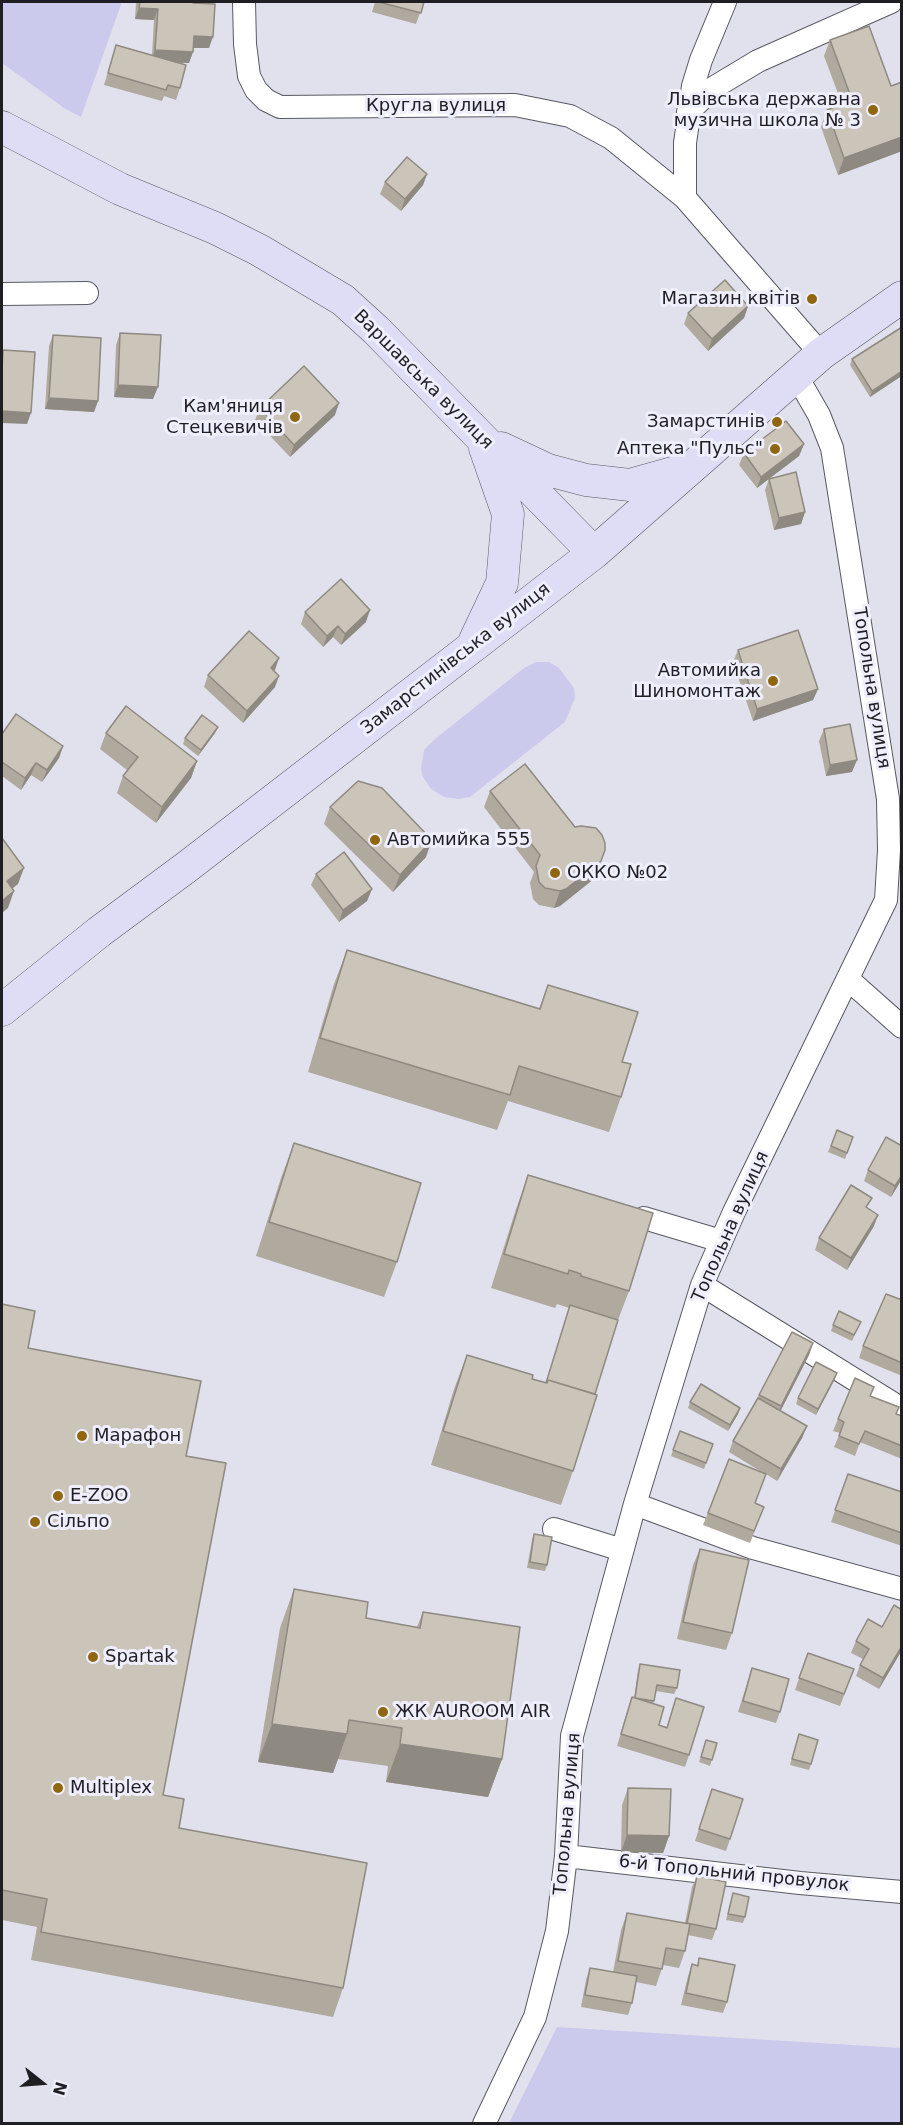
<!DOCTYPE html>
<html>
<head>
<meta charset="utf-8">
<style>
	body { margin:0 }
	#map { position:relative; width:903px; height:2125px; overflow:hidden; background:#e1e1ee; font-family:"DejaVu Sans",sans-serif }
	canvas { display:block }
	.frame { position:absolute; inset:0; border:3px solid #1f1f23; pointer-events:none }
	.north { position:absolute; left:12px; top:2053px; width:60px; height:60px; -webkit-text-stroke:4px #efeefc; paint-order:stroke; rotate:107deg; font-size:16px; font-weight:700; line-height:24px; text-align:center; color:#1f1f23 }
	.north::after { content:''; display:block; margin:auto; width:21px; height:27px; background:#1f1f23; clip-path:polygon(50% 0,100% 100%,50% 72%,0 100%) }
</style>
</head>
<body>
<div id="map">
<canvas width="903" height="2125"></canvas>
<div class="frame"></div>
<div class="north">N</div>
</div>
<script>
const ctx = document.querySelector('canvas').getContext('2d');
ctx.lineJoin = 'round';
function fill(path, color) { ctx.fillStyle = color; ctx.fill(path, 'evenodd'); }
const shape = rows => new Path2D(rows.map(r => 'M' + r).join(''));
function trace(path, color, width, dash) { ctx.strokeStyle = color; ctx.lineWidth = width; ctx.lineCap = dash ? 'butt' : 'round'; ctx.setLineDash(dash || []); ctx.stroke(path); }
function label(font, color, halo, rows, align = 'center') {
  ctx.font = font + ' "DejaVu Sans",sans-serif'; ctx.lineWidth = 6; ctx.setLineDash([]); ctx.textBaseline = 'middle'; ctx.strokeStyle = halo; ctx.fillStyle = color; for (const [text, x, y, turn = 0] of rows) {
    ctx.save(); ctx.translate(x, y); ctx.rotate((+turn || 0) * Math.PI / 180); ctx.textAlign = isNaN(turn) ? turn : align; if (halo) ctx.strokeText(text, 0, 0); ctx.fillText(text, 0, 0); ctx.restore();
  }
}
const green = shape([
	[2,2,122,2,81,117,64,108,2,63],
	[536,662,549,662,559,668,574,688,575,698,565,722,470,797,459,799,444,797,431,789,423,777,421,769,424,750,435,739,524,668],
	[557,2027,901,2048,901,2123,509,2123]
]);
const street = shape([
	[244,2,245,44,249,76,256,90,266,100,280,107,515,105,570,116,611,138,685,198,821,354],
	[688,112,713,88,758,61,891,2],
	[685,198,685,143,693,86,701,60,725,2],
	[2,294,87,293],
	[849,980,902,1027],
	[644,1218,721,1241],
	[702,1285,902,1409],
	[635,1504,753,1548,902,1589],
	[554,1529,622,1550],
	[566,1856,800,1883,902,1892],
	[484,2124,535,2017,557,1931,566,1856,572,1736,635,1504,702,1285,734,1212,886,900,889,850,888,799,832,448,819,415,796,375]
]);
const secondary = shape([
	[2,127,120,189,215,228,259,250,343,300,376,330,594,553],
	[501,448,548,470,586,480,630,485,680,471],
	[475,640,502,583,508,514,485,448],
	[2,1010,99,932,188,866,594,553,821,354,902,297]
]);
const wall = shape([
	[136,2,193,2,209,48,194,48,189,63,180,63,180,88,176,100,164,96,162,101,104,85,116,45,152,55,154,20,135,19],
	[375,2,424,2,416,24,372,12],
	[830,40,891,86,902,82,902,151,838,175,821,127,827,110,842,104,824,56],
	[427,174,423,185,401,211,380,194,385,182],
	[748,306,744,318,708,351,684,324,688,313],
	[902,327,902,380,900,377,870,397,850,365,852,359],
	[120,333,153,399,114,397,116,345],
	[53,335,98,401,94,412,45,409,49,346],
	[260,408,335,415,290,457,255,420],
	[804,444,799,456,770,478,805,512,801,524,774,530,765,490,769,479,757,488,739,465,744,453],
	[305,612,366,622,341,645,333,637,323,647,301,624],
	[738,650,818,689,813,700,753,721,733,662],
	[275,670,274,671,275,687,243,723,204,687,208,675],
	[824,729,852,772,826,776,819,741],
	[106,733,197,761,191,778,156,823,117,793,123,776,127,770,100,749],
	[215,733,198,756,183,744,185,738],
	[2,734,63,746,59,758,42,782,31,775,21,790,2,776],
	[490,791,595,878,560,906,554,908,539,905,533,899,530,883,534,872,484,807],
	[330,807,426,857,393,892,324,824],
	[316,874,372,889,367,901,339,922,311,885],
	[347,950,539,1009,548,985,622,1062,621,1097,609,1132,508,1101,497,1130,308,1072,334,984],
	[837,1130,853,1137,845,1159,828,1152],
	[294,1143,397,1262,384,1297,256,1256,281,1178],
	[902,1146,902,1179,891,1197,864,1181,868,1170],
	[528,1175,629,1291,618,1320,595,1394,573,1471,561,1505,431,1465,454,1389,467,1355,546,1383,569,1308,557,1304,555,1308,491,1288,516,1209],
	[868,1208,874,1226,847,1270,815,1250,819,1238],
	[902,1300,902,1376,859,1358,863,1346],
	[2,1304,28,1348,186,1456,163,1795,179,1828,343,1988,333,2017,31,1960,37,1927,2,1920],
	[833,1325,858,1328,852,1341,831,1331],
	[813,1343,809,1355,780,1411,807,1426,802,1438,777,1481,766,1474,755,1503,764,1507,750,1543,703,1525,729,1459,765,1474,729,1452,733,1441,759,1395],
	[837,1373,816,1415,796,1404,798,1398],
	[871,1396,896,1414,902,1416,902,1459,860,1442,855,1456,834,1447,840,1433,833,1431,838,1419],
	[690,1402,740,1408,738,1414,728,1431,688,1408],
	[680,1431,713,1444,704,1469,671,1456],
	[848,1474,902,1492,902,1546,831,1522],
	[534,1534,547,1565,545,1571,527,1568,532,1540],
	[700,1549,732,1633,726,1650,677,1639,693,1565],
	[294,1589,366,1618,417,1627,423,1612,502,1759,488,1797,386,1782,388,1766,338,1759,333,1773,258,1762,280,1628],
	[902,1610,902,1650,879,1689,856,1676,860,1665,863,1659,851,1653,856,1641,882,1627],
	[808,1653,854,1669,840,1706,795,1690],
	[640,1664,677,1688,674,1694,656,1691,653,1704,659,1725,667,1727,676,1698,689,1755,685,1767,617,1746,628,1709,632,1697,634,1698,638,1670],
	[752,1668,780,1712,776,1723,738,1712],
	[799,1734,811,1764,809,1770,790,1765],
	[706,1740,717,1743,710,1766,699,1762],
	[628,1788,669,1836,663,1853,621,1852,622,1805],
	[712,1789,730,1839,726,1851,695,1841],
	[697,1876,716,1929,712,1940,688,1935,685,1951,679,1968,663,1965,656,1986,636,1982,632,2003,628,2015,581,2007,586,1980,590,1968,613,1972,621,1930,627,1913,685,1923,692,1887],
	[733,1893,745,1917,743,1923,726,1920],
	[699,1958,727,2002,723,2013,681,2005,688,1976,692,1964,697,1965]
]);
const shadedWall = shape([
	[139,8,158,9,154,20,135,19],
	[194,36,213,37,209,48,190,48],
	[155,50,193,52,189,63,151,61],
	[902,137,902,151,838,175,844,158],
	[427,174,423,185,401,211,405,199],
	[748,306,744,318,708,351,712,339],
	[902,371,900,377,870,397,872,391],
	[118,385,158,387,153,399,114,397],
	[49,398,98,401,94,412,45,409],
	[339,403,335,415,290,457,294,445],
	[2,411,31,413,27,424,2,423],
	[804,444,799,456,757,488,761,477],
	[805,512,801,524,774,530,779,518],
	[370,610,366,622,341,645,345,634],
	[338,626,333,637,323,647,327,636],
	[279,658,275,670,266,679,271,668],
	[279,676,275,687,243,723,247,711],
	[818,689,813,700,753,721,757,709],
	[218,727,215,733,198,756,201,750],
	[63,746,59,758,42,782,47,770],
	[857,760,852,772,826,776,830,765],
	[197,761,191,778,156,823,162,807],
	[36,763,31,775,21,790,25,778],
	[432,840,426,857,393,892,400,875],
	[601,861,595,878,560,906,554,908,560,891],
	[24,868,18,884,2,897,7,881],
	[372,889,367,901,339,922,343,910],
	[14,891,8,908,2,913,2,901],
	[902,1175,902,1179,891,1197,895,1186],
	[878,1215,874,1226,847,1270,851,1258],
	[813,1343,809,1355,777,1418,781,1406],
	[837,1373,835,1379,816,1415,818,1409],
	[740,1408,738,1414,728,1431,730,1425],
	[807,1426,802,1438,777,1481,781,1469],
	[902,1646,902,1650,879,1689,883,1678],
	[272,1724,347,1734,333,1773,258,1762],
	[400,1744,502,1759,488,1797,386,1782],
	[627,1835,669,1836,663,1853,621,1852]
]);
const building = shape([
	[140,2,193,2,193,3,215,4,213,37,194,36,193,52,155,50,158,9,139,8,140,2],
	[379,2,424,2,421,13,379,2],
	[869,26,891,86,902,82,902,137,844,158,827,110,852,100,830,40,869,26],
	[116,45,186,65,180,88,168,85,166,90,108,73,116,45],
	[407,157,427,174,405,199,385,182,407,157],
	[725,280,748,306,712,339,688,313,725,280],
	[902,327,902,371,872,391,852,359,902,327],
	[120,333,161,335,158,387,118,385,120,333],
	[53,335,101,338,98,401,49,398,53,335],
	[3,350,35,352,31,413,2,411,2,370,3,350],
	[304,366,339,403,294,445,260,408,304,366],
	[786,421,804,444,761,477,744,453,786,421],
	[796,472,805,512,779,518,769,479,796,472],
	[341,579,370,610,345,634,338,626,327,636,305,612,341,579],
	[798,630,818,689,757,709,738,650,798,630],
	[249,631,279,658,271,668,279,676,247,711,208,675,249,631],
	[126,706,197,761,162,807,123,776,138,757,106,733,126,706],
	[16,714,63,746,47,770,36,763,25,778,2,762,2,734,16,714],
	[202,715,218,727,201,750,185,738,202,715],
	[850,724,857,760,830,765,824,729,850,724],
	[525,764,575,827,581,826,596,828,602,835,605,843,605,850,601,861,566,889,560,891,545,888,539,882,536,866,540,855,490,791,525,764],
	[358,781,382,788,432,840,400,875,330,807,358,781],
	[2,838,24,868,7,881,14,891,2,901,2,838],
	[344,852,372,889,343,910,316,874,344,852],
	[347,950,540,1009,548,985,638,1012,622,1062,631,1064,621,1097,519,1066,510,1095,320,1038,347,950],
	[837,1130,853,1137,847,1153,831,1146,837,1130],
	[886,1137,902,1146,902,1175,895,1186,868,1170,886,1137],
	[294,1143,421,1183,397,1262,269,1222,294,1143],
	[528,1175,653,1213,629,1291,581,1276,581,1274,569,1270,568,1274,504,1254,528,1175],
	[851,1185,872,1198,866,1207,878,1215,851,1258,819,1238,851,1185],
	[886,1294,902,1300,902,1363,863,1346,886,1294],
	[2,1304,35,1311,28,1348,201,1381,186,1456,226,1463,163,1795,184,1799,179,1828,367,1863,343,1988,41,1932,47,1899,2,1890,2,1304],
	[570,1305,618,1320,595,1394,548,1380,547,1383,546,1383,570,1305],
	[839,1311,861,1322,854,1335,833,1325,839,1311],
	[792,1332,813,1343,781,1406,759,1395,792,1332],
	[467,1355,533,1375,532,1379,547,1383,548,1380,597,1395,573,1471,443,1431,467,1355],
	[816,1362,837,1373,818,1409,798,1398,816,1362],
	[855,1378,874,1387,870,1396,899,1407,896,1414,902,1416,902,1446,865,1431,859,1444,839,1436,844,1422,838,1419,855,1378],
	[701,1384,740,1408,730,1425,690,1402,701,1384],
	[758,1398,807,1426,781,1469,733,1441,758,1398],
	[680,1431,713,1444,706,1463,673,1450,680,1431],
	[729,1459,766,1474,755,1503,764,1507,754,1531,708,1513,729,1459],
	[848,1474,902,1492,902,1533,835,1510,848,1474],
	[534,1534,552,1537,547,1565,530,1562,534,1534],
	[700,1549,749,1560,732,1633,683,1622,700,1549],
	[294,1589,368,1602,366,1618,420,1628,423,1612,520,1627,502,1759,400,1744,402,1728,349,1720,347,1734,272,1724,294,1589],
	[894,1605,902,1610,902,1646,883,1678,860,1665,869,1649,856,1641,868,1619,882,1627,894,1605],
	[808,1653,854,1669,844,1694,799,1678,808,1653],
	[640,1664,680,1670,677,1688,657,1685,654,1701,635,1698,640,1664],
	[752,1668,789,1679,780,1712,743,1701,752,1668],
	[632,1697,664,1707,659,1725,667,1728,676,1698,704,1707,689,1755,621,1734,632,1697],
	[799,1734,818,1740,811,1764,792,1759,799,1734],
	[706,1740,717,1743,712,1760,701,1757,706,1740],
	[628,1788,671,1789,669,1836,627,1835,628,1788],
	[712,1789,743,1799,730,1839,699,1829,712,1789],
	[697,1876,726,1882,716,1929,687,1923,697,1876],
	[733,1893,749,1897,745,1917,728,1914,733,1893],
	[627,1913,690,1924,685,1951,666,1948,662,1969,618,1961,627,1913],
	[699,1958,735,1965,727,2002,686,1993,692,1964,698,1966,699,1958],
	[590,1968,637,1976,632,2003,585,1995,590,1968]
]);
const markers = [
	[873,110,6,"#90670e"],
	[812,299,6,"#90670e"],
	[295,417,6,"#90670e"],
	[777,422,6,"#90670e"],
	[775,449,6,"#90670e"],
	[773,681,6,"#90670e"],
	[375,840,6,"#90670e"],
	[555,873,6,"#90670e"],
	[82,1436,6,"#90670e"],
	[58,1496,6,"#90670e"],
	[35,1522,6,"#90670e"],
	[93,1657,6,"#90670e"],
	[383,1712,6,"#90670e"],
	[58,1788,6,"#90670e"]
];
const poiNames = [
	["Львівська державна",861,100,"right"],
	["музична школа № 3",861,121,"right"],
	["Магазин квітів",800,299,"right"],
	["Кам'яниця",283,407,"right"],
	["Стецкевичів",283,428,"right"],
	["Замарстинів",765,422,"right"],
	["Аптека \"Пульс\"",763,449,"right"],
	["Автомийка",761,671,"right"],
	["Шиномонтаж",761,692,"right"],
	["Автомийка 555",387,840],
	["ОККО №02",567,873],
	["Марафон",94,1436],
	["E-ZOO",70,1496],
	["Сільпо",47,1522],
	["Spartak",105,1657],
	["ЖК AUROOM AIR",395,1712],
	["Multiplex",70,1788]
];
const streetNames = [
	["Кругла вулиця",436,106],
	["Варшавська вулиця",423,380,45],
	["Замарстинівська вулиця",456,659,-38],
	["Топольна вулиця",871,688,81],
	["Топольна вулиця",731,1227,-66],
	["Топольна вулиця",568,1814,-85],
	["6-й Топольний провулок",734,1874,6]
];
fill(green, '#cbcaed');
trace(street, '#595964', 24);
trace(secondary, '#595964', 33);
trace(street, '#fff', 22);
trace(secondary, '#dfdcf5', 32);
fill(wall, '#afa99e');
fill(shadedWall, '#8e8981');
fill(building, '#cbc4b8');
trace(building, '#8e8981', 1.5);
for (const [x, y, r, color] of markers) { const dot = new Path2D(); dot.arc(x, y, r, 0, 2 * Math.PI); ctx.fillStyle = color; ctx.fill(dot); trace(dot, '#efeefc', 2); }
label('18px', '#1f1f23', '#efeefc', poiNames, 'left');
label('18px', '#1f1f23', '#efeefc', streetNames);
</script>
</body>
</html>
